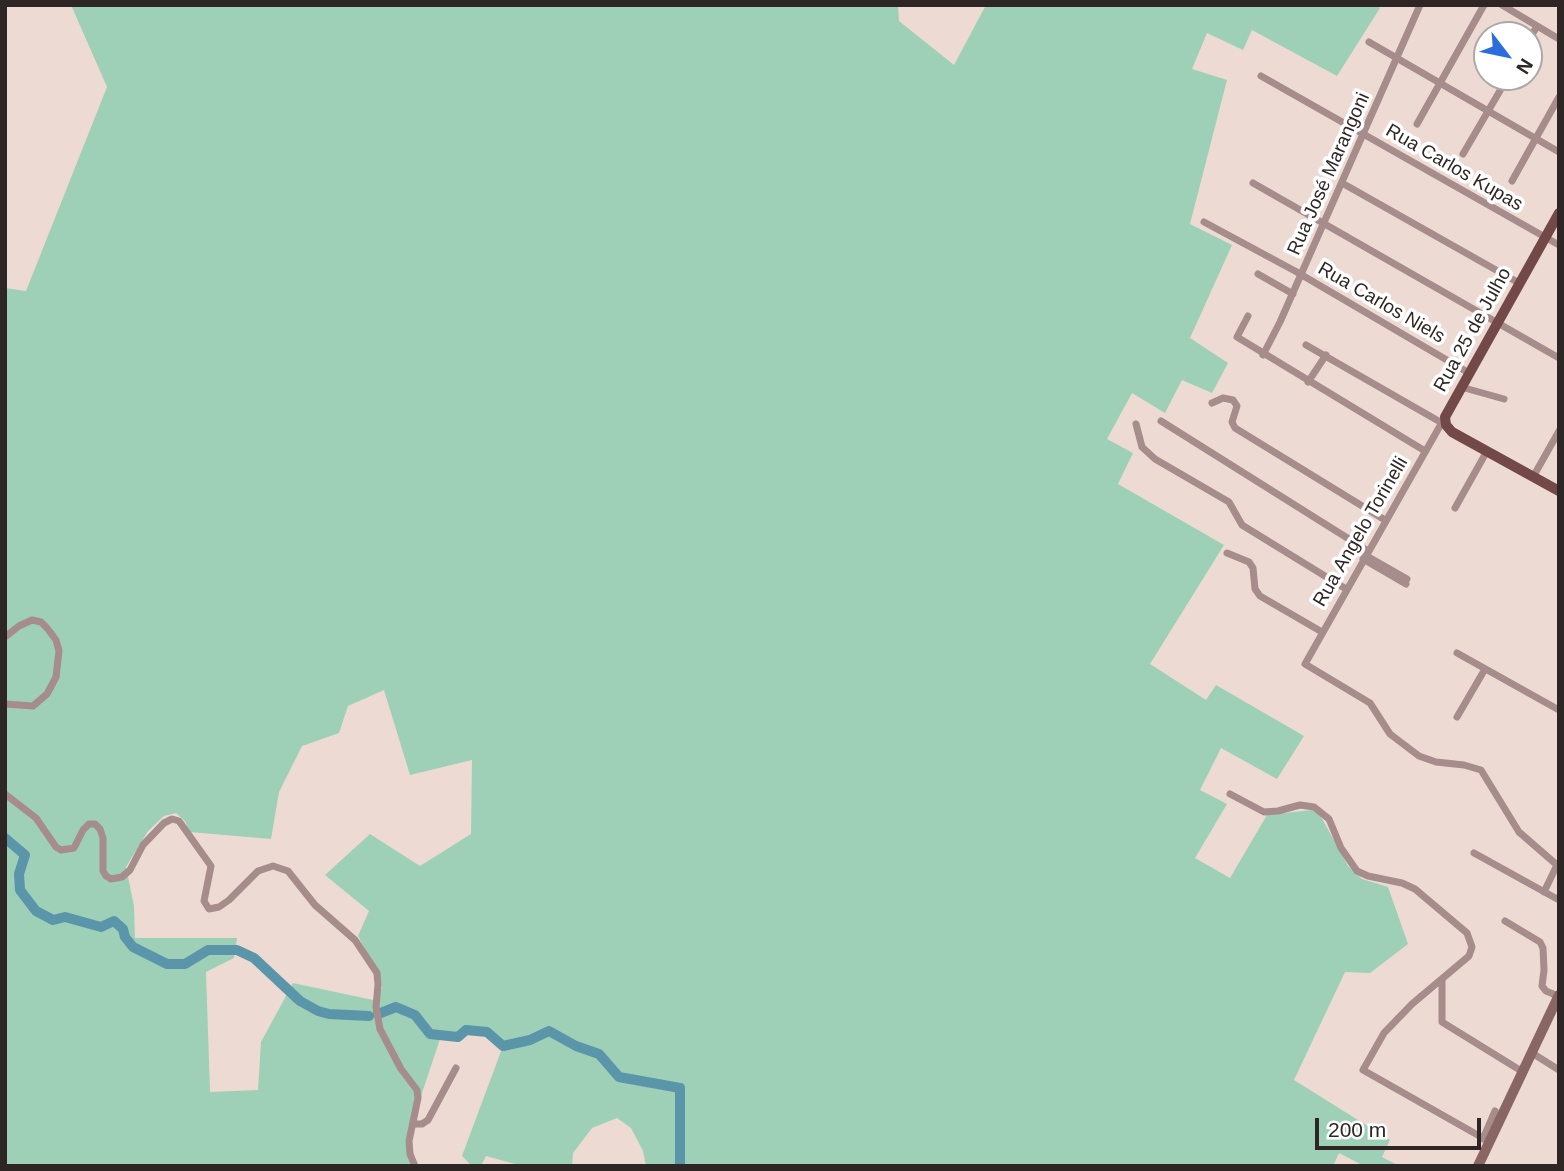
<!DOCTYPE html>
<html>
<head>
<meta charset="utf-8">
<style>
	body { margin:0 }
	#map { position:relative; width:1564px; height:1171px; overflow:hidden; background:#eddad3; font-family:Arial,sans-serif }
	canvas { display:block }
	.frame { position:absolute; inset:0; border:7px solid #2d2624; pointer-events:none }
	.north { position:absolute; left:1473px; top:21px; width:70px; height:70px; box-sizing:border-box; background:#fff; border:2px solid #aba8a7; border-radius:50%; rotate:122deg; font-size:19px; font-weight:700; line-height:28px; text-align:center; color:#2d2624 }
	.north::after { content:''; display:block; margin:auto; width:24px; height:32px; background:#2b6edb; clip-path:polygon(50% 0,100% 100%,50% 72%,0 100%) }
	.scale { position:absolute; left:1315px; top:1118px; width:166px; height:32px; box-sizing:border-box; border:4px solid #2d2624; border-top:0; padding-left:9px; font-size:21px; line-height:24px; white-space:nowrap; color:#2d2624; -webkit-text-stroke:5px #fff; paint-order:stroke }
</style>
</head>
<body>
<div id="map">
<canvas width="1564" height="1171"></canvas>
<div class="frame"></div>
<div class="north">N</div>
<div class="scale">200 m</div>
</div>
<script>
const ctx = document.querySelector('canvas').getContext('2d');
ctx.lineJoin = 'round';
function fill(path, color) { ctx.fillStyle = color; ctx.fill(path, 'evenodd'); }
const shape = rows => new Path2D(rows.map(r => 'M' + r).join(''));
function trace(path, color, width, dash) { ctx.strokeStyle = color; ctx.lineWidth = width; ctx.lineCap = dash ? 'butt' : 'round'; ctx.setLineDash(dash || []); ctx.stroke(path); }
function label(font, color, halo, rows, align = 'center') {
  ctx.font = font + ' Arial,sans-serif'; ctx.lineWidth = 7; ctx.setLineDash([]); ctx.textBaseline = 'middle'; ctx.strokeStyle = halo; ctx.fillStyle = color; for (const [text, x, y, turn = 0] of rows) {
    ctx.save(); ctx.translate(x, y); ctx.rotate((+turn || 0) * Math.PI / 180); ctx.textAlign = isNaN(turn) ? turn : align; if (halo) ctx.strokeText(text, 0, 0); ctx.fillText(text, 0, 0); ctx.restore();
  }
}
const green = shape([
	[71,5,898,5,899,21,954,65,986,5,1376,5,1380,8,1337,76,1252,30,1243,50,1207,33,1192,69,1227,80,1190,224,1232,245,1190,338,1228,363,1212,393,1182,380,1165,413,1132,393,1107,439,1133,453,1118,484,1224,545,1150,664,1206,700,1216,685,1304,736,1277,779,1221,748,1200,790,1227,804,1195,858,1230,878,1267,815,1312,810,1320,815,1348,866,1362,879,1388,887,1408,944,1370,973,1345,972,1294,1080,1390,1140,1382,1157,1399,1166,1364,1166,1339,1153,1333,1166,646,1166,643,1151,631,1128,617,1118,592,1128,573,1153,572,1166,522,1166,486,1156,481,1166,472,1166,462,1156,503,1046,487,1032,466,1030,458,1037,441,1036,422,1093,412,1140,412,1155,418,1166,5,1166,5,288,26,291,107,87],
	[384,690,410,775,472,760,471,834,420,866,370,834,325,875,369,911,358,936,380,977,382,988,373,1000,293,983,261,1042,258,1090,210,1092,206,972,234,958,237,938,135,938,134,906,126,867,148,831,164,816,176,813,185,821,190,832,271,839,279,792,302,746,339,733,348,706]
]);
const river = shape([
	[5,838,25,855,19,874,20,890,36,911,53,920,65,917,101,927,114,921,123,929,125,937,133,947,167,964,185,964,208,950,237,950,254,958,300,1001,318,1011,329,1014,369,1016],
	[378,1014,396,1007,415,1015,430,1034,458,1037,466,1030,487,1032,503,1046,530,1040,549,1031,576,1046,599,1054,619,1077,680,1088,680,1166]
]);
const minor = shape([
	[1502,5,1559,39],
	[1529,40,1537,26],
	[1369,42,1559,152],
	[1261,76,1559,245],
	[1417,124,1484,5],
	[1463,154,1508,77],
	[1512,181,1559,97],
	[1253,183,1559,358],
	[1342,183,1519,283],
	[1204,222,1295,271,1469,373],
	[1258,274,1293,294],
	[1248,316,1237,337,1425,451],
	[1306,345,1442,423],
	[1263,355,1280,322,1420,5],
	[1308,382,1326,355],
	[1461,387,1504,399],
	[1212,403,1223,398,1233,400,1237,406,1232,422,1235,428,1385,520],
	[1445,417,1305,664,1370,703,1390,734,1419,756,1436,762,1464,765,1481,770,1519,832,1557,865,1544,892],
	[1161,421,1368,551],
	[1136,424,1142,447,1155,459,1229,502,1242,525,1346,589],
	[1533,477,1559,431],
	[1455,508,1487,451],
	[1227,553,1249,562,1253,568,1255,589,1260,596,1322,632],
	[1365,555,1407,579],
	[1363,559,1406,584],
	[5,637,19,626,32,620,41,622,47,628,56,640,59,651,56,677,47,694,33,706,5,704],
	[1457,653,1559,710],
	[1457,717,1485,669],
	[5,794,36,818,56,847,61,850,74,848,83,830,89,824,95,824,100,829,103,838,103,871,106,876,111,879,122,877,130,870,143,845,164,823,172,819,179,821,211,866,204,901,209,909,219,907,229,900,258,871,273,866,288,871,315,905,355,940,377,973,378,985,376,1007,380,1029,401,1069,417,1090,418,1098,409,1141,410,1154,415,1166],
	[1230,794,1264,812,1278,811,1300,805,1314,807,1329,819,1341,848,1357,871,1368,876,1402,883,1415,889,1467,933,1472,947,1469,956,1412,1004,1384,1033,1363,1070,1490,1142],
	[1474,853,1559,900],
	[1505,921,1540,942,1543,948,1544,970,1542,986,1546,991,1558,996],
	[1442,979,1442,1022,1523,1072],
	[1532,1053,1559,1070],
	[414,1124,422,1124,428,1120,456,1068],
	[1483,1139,1495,1111]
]);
const secondary = shape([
	[1478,1166,1559,995]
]);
const primary = shape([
	[1559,213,1445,417,1446,425,1452,432,1559,491]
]);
const streetNames = [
	["Rua Carlos Kupas",1454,168,30],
	["Rua José Marangoni",1329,174,-66],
	["Rua Carlos Niels",1381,303,30],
	["Rua 25 de Julho",1473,330,-61],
	["Rua Angelo Torinelli",1361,532,-60]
];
fill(green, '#9dd0b7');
trace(river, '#5a95a9', 10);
trace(minor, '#a68c8b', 7);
trace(secondary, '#896563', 10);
trace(primary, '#734947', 10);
label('19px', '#2d2624', '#fff', streetNames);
</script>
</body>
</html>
